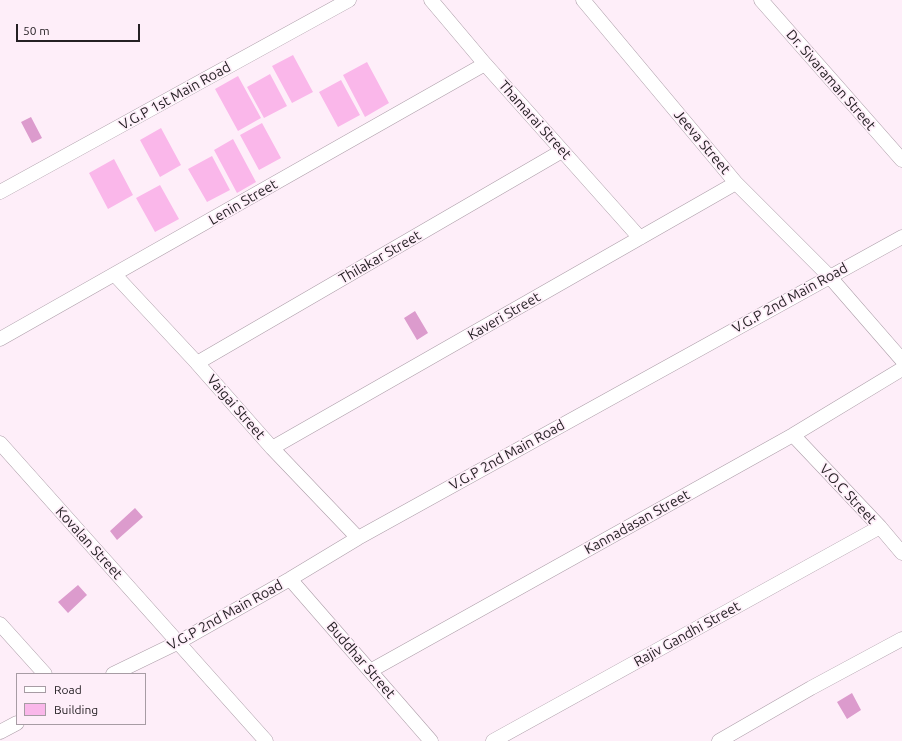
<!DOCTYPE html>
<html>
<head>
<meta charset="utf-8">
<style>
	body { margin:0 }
	#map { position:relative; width:902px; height:741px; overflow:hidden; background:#feeef9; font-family:Ubuntu,sans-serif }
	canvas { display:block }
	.legend { position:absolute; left:16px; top:673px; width:130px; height:52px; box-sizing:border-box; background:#feeef9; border:1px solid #a79ca4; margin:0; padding:5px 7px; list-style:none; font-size:12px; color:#252024 }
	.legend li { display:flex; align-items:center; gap:8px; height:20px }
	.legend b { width:20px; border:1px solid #a79ca4 }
	.scale { position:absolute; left:16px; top:24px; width:124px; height:18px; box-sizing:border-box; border:2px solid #252024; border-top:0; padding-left:5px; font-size:12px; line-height:14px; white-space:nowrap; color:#252024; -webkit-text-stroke:3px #feeef9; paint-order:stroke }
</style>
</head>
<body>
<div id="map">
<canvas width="902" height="741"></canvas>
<ul class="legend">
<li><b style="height:5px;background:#fff"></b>Road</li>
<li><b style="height:11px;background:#fab7ea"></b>Building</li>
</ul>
<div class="scale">50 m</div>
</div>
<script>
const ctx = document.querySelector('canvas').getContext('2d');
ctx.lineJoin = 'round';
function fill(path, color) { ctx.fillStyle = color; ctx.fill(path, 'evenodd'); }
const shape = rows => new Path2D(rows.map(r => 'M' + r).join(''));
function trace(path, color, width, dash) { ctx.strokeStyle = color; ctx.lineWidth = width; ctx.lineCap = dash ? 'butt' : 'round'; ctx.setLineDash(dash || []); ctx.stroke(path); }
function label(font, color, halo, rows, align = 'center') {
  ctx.font = font + ' Ubuntu,sans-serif'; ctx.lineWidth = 3.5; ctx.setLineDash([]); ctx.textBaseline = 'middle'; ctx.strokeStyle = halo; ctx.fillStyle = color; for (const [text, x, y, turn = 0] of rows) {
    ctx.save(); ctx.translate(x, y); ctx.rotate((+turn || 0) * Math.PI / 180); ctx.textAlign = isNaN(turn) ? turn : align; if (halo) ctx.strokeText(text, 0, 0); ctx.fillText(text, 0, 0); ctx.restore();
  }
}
const water = shape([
	[31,117,42,138,32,143,21,122],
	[415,311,428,333,417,340,404,318],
	[135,508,143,517,117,540,110,531],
	[78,585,87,595,68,613,58,602],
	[852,693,861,710,847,719,837,702]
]);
const building = shape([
	[293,55,313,92,292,103,272,66],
	[367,62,389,103,365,117,343,75],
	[270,74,287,106,264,118,247,87],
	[238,76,261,118,238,131,215,89],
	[341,80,360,115,338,127,319,92],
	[262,123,281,158,259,170,240,135],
	[161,128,181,165,160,177,140,140],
	[233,139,256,182,237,193,214,150],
	[212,156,230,190,207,202,188,169],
	[114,159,133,195,108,209,89,173],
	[160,185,179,219,155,232,136,198]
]);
const minor = shape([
	[431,0,485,64,640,238],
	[583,0,736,183,829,276,902,360],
	[761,0,902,160],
	[0,192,349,0],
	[115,275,197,363,272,448,358,538],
	[0,339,485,64],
	[197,363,562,151],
	[793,435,880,527,902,553],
	[0,443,266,741],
	[272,448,736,183],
	[290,579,431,741],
	[0,624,45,674],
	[370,671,793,435,902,369],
	[113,674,179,642,290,579,358,538,902,237],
	[0,732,17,723],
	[493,741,880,527],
	[719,741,811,688,902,639]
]);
const streetNames = [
	["Dr. Sivaraman Street",831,80,49],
	["V.G.P 1st Main Road",175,96,-29],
	["Thamarai Street",535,120,48],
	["Jeeva Street",702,142,50],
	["Lenin Street",243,202,-30],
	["Thilakar Street",380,257,-30],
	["V.G.P 2nd Main Road",790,298,-29],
	["Kaveri Street",504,316,-30],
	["Vaigai Street",236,407,49],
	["V.G.P 2nd Main Road",507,455,-29],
	["V.O.C Street",848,494,47],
	["Kannadasan Street",637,522,-29],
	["Kovalan Street",89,543,48],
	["V.G.P 2nd Main Road",225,615,-29],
	["Rajiv Gandhi Street",687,634,-29],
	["Buddhar Street",361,660,49]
];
fill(water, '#dc9bcd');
fill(building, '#fab7ea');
trace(minor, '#ac9da8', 15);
trace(minor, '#fff', 14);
label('14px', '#252024', '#feeef9', streetNames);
</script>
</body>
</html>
